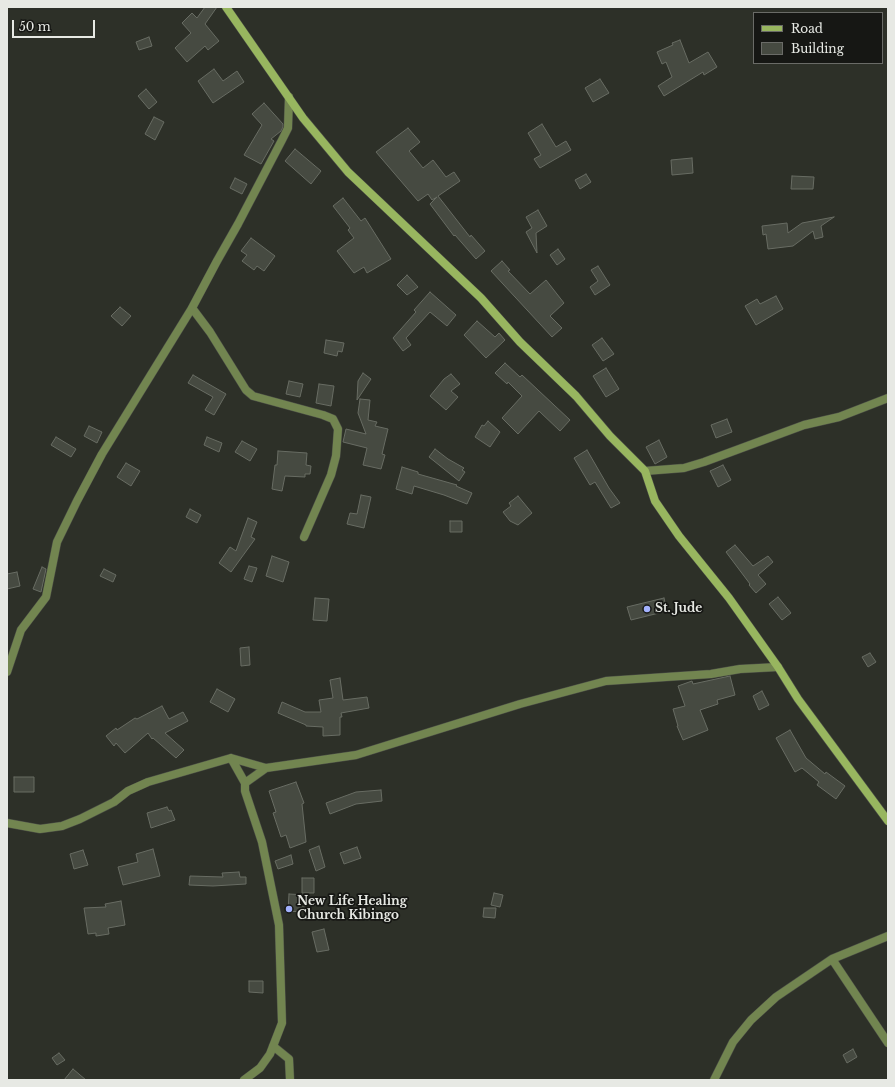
<!DOCTYPE html>
<html>
<head>
<meta charset="utf-8">
<style>
	body { margin:0 }
	#map { position:relative; width:895px; height:1087px; overflow:hidden; background:#2d3028; font-family:"Libre Baskerville",serif }
	canvas { display:block }
	.frame { position:absolute; inset:0; border:8px solid #e7e9e4; pointer-events:none }
	.legend { position:absolute; left:753px; top:12px; width:130px; height:52px; box-sizing:border-box; background:#161714; border:1px solid #6a6b67; margin:0; padding:5px 7px; list-style:none; font-size:12px; color:#e7e9e4 }
	.legend li { display:flex; align-items:center; gap:8px; height:20px }
	.legend b { width:20px; border:1px solid #6a6b67 }
	.scale { position:absolute; left:12px; top:20px; width:83px; height:18px; box-sizing:border-box; border:2px solid #e7e9e4; border-top:0; padding-left:5px; font-size:12px; line-height:14px; white-space:nowrap; color:#e7e9e4; -webkit-text-stroke:3px #161714; paint-order:stroke }
</style>
</head>
<body>
<div id="map">
<canvas width="895" height="1087"></canvas>
<div class="frame"></div>
<ul class="legend">
<li><b style="height:5px;background:#98b65f"></b>Road</li>
<li><b style="height:11px;background:#464a41"></b>Building</li>
</ul>
<div class="scale">50 m</div>
</div>
<script>
const ctx = document.querySelector('canvas').getContext('2d');
ctx.lineJoin = 'round';
function fill(path, color) { ctx.fillStyle = color; ctx.fill(path, 'evenodd'); }
const shape = rows => new Path2D(rows.map(r => 'M' + r).join(''));
function trace(path, color, width, dash) { ctx.strokeStyle = color; ctx.lineWidth = width; ctx.lineCap = dash ? 'butt' : 'round'; ctx.setLineDash(dash || []); ctx.stroke(path); }
function label(font, color, halo, rows, align = 'center') {
  ctx.font = font + ' "Libre Baskerville",serif'; ctx.lineWidth = 3.5; ctx.setLineDash([]); ctx.textBaseline = 'middle'; ctx.strokeStyle = halo; ctx.fillStyle = color; for (const [text, x, y, turn = 0] of rows) {
    ctx.save(); ctx.translate(x, y); ctx.rotate((+turn || 0) * Math.PI / 180); ctx.textAlign = isNaN(turn) ? turn : align; if (halo) ctx.strokeText(text, 0, 0); ctx.fillText(text, 0, 0); ctx.restore();
  }
}
const building = shape([
	[205,7,217,7,205,24,219,41,208,50,205,46,187,62,175,48,191,33,182,23,192,13,197,18,205,7],
	[149,37,152,46,139,50,136,42,149,37],
	[680,40,689,63,708,52,717,67,704,75,703,72,664,96,658,86,672,77,666,62,662,64,657,52,673,45,672,43,680,40],
	[214,69,223,81,237,71,244,82,213,103,198,81,214,69],
	[600,79,609,93,593,102,585,88,600,79],
	[146,89,157,102,149,109,138,96,146,89],
	[264,103,283,124,283,127,281,131,271,139,274,141,261,164,244,155,262,125,252,114,264,103],
	[154,117,164,122,155,140,145,134,154,117],
	[542,124,556,147,566,141,571,150,540,168,534,159,541,155,528,133,542,124],
	[408,128,420,142,409,151,423,168,433,160,446,177,454,172,460,181,438,196,470,237,471,235,485,251,476,259,455,235,454,236,430,204,437,197,432,200,428,194,418,201,376,152,408,128],
	[295,149,321,171,311,184,285,161,295,149],
	[692,158,693,173,672,175,671,160,692,158],
	[586,174,591,182,580,189,575,180,586,174],
	[792,176,814,177,813,189,791,189,792,176],
	[235,178,247,184,242,194,230,188,235,178],
	[343,198,361,221,365,218,391,259,367,273,364,267,354,273,337,251,354,238,348,230,350,228,333,206,343,198],
	[538,210,547,226,536,233,537,253,526,232,532,228,526,217,538,210],
	[834,217,821,226,823,237,815,239,813,231,793,246,768,249,766,234,763,235,762,226,787,223,788,233,802,223,834,217],
	[251,238,275,256,264,271,257,266,254,270,242,261,247,255,241,251,251,238],
	[558,249,565,259,557,265,550,255,558,249],
	[502,261,510,270,508,271,530,294,546,280,564,303,550,316,562,328,552,337,491,271,502,261],
	[598,266,610,285,595,295,590,287,598,281,591,270,598,266],
	[407,275,418,287,407,295,397,285,407,275],
	[430,292,456,315,447,326,430,312,406,338,411,345,403,351,393,338,416,312,414,310,430,292],
	[776,296,783,309,756,325,745,306,757,299,760,304,776,296],
	[120,307,131,316,122,326,111,316,120,307],
	[477,321,495,337,499,333,505,340,486,358,464,335,477,321],
	[602,338,614,354,603,361,592,345,602,338],
	[326,340,344,343,342,352,338,351,337,356,324,353,326,340],
	[505,363,520,377,522,375,570,420,560,431,539,411,518,434,502,418,522,396,508,382,507,384,495,373,505,363],
	[606,368,619,389,606,397,593,376,606,368],
	[363,373,371,379,357,400,358,381,363,373],
	[451,374,460,384,451,391,458,397,446,410,430,396,444,379,451,374],
	[193,375,226,394,214,415,205,410,213,397,188,383,193,375],
	[289,381,303,384,300,397,286,394,289,381],
	[319,384,334,386,331,406,316,403,319,384],
	[360,399,370,400,368,420,377,422,375,426,388,429,382,454,385,455,381,469,363,465,367,448,343,442,346,429,366,434,358,413,360,399],
	[727,419,732,432,716,438,711,425,727,419],
	[488,421,500,432,490,447,475,437,482,425,484,426,488,421],
	[89,426,102,432,97,443,84,436,89,426],
	[56,437,76,449,71,457,51,445,56,437],
	[207,437,222,443,219,452,204,445,207,437],
	[659,440,667,457,655,464,646,447,659,440],
	[242,441,257,449,250,461,235,452,242,441],
	[435,449,448,459,464,468,462,470,465,472,459,481,429,457,435,449],
	[587,450,609,488,620,503,611,508,595,482,590,485,574,458,587,450],
	[278,451,307,453,306,465,311,466,310,474,305,474,305,477,285,476,282,491,272,489,275,465,277,465,278,451],
	[126,463,140,471,131,486,117,477,126,463],
	[723,465,731,480,718,487,710,471,723,465],
	[402,467,418,472,418,474,457,485,456,486,472,493,467,504,444,495,414,486,412,494,396,489,402,467],
	[361,495,371,497,364,528,347,524,350,513,357,514,361,495],
	[518,496,532,513,518,525,510,521,503,512,511,506,509,503,518,496],
	[190,509,201,515,197,523,186,517,190,509],
	[248,518,257,522,251,537,255,539,231,572,219,563,230,547,236,551,248,518],
	[450,521,462,521,462,532,450,532,450,521],
	[735,545,753,566,768,556,773,562,758,575,766,584,756,593,749,585,750,584,726,552,735,545],
	[272,556,289,562,283,582,266,576,272,556],
	[249,566,257,568,252,582,244,579,249,566],
	[42,567,46,569,41,592,33,589,42,567],
	[104,569,116,575,113,582,100,576,104,569],
	[17,572,20,586,7,589,7,574,17,572],
	[778,597,791,613,782,620,769,604,778,597],
	[315,598,329,599,327,621,313,620,315,598],
	[664,598,667,611,631,620,627,607,664,598],
	[249,647,250,665,241,666,240,648,249,647],
	[870,653,876,662,868,667,862,657,870,653],
	[730,676,735,695,717,700,718,704,700,710,708,730,683,740,677,726,678,726,673,709,685,706,678,686,692,681,693,684,730,676],
	[340,678,343,700,367,697,369,708,341,713,342,717,340,717,340,735,323,736,323,727,306,726,306,725,278,713,282,702,305,712,321,712,319,700,333,698,330,680,340,678],
	[217,689,235,699,228,712,210,702,217,689],
	[762,691,769,705,759,710,753,696,762,691],
	[162,706,169,719,183,712,188,721,165,733,184,750,176,758,153,738,152,739,148,733,125,753,116,743,114,746,106,736,116,728,117,730,135,718,137,719,162,706],
	[790,730,806,758,825,774,826,772,845,786,836,799,817,785,819,782,802,768,795,772,776,738,790,730],
	[14,777,34,777,34,792,14,792,14,777],
	[296,782,304,803,302,804,306,842,290,848,286,835,281,837,273,813,276,812,269,791,296,782],
	[381,790,382,801,356,804,330,814,326,803,356,792,381,790],
	[167,807,169,811,171,810,175,820,151,828,147,813,167,807],
	[319,846,325,867,316,871,309,850,319,846],
	[357,847,361,858,344,864,340,853,357,847],
	[153,849,160,876,123,885,118,867,138,862,136,854,153,849],
	[83,850,88,865,74,869,70,854,83,850],
	[291,855,293,864,278,869,275,861,291,855],
	[239,872,240,877,246,877,246,884,213,886,189,885,190,876,223,877,222,873,239,872],
	[302,878,314,878,314,893,302,893,302,878],
	[494,893,503,895,500,907,491,905,494,893],
	[289,894,305,895,305,907,302,907,302,912,288,911,289,894],
	[121,901,125,925,108,928,109,934,96,936,96,933,88,934,84,908,106,907,105,904,121,901],
	[484,908,496,908,495,918,483,917,484,908],
	[324,929,329,950,317,952,312,932,324,929],
	[249,981,263,981,263,993,249,992,249,981],
	[853,1049,857,1057,847,1063,843,1055,853,1049],
	[59,1053,65,1060,57,1065,52,1058,59,1053],
	[73,1069,86,1080,64,1080,73,1069]
]);
const street = shape([
	[192,308,210,332,246,390,253,396,323,415,333,419,338,429,336,456,331,475,304,537],
	[645,471,684,468,704,462,804,425,839,417,888,398],
	[7,672,21,630,46,597,57,542,77,501,102,454,192,308,217,261,238,224,282,140,288,128,289,97],
	[231,758,266,768],
	[7,823,40,829,62,826,80,819,114,802,128,791,148,782,231,758,245,783],
	[832,959,888,1043],
	[273,1046,289,1059,290,1080],
	[244,1080,260,1068,270,1054,282,1023,279,925,262,842,245,791,245,783,266,768,356,755,520,704,606,681,711,674,740,669,778,667],
	[714,1080,733,1042,751,1020,776,997,832,959,888,936]
]);
const secondary = shape([
	[226,7,303,118,348,172,481,298,520,342,576,396,610,436,645,471,655,501,679,536,729,598,778,667,798,699,888,821]
]);
const markers = [
	[647,609,4,"#a3b2fd"],
	[289,909,4,"#a3b2fd"]
];
const poiNames = [
	["St. Jude",655,609],
	["New Life Healing",297,902],
	["Church Kibingo",297,916]
];
fill(building, '#464a41');
trace(building, '#686c63', 1);
trace(street, '#4b4e46', 9);
trace(secondary, '#4b4e46', 9);
trace(street, '#728550', 8);
trace(secondary, '#98b65f', 8);
for (const [x, y, r, color] of markers) { const dot = new Path2D(); dot.arc(x, y, r, 0, 2 * Math.PI); ctx.fillStyle = color; ctx.fill(dot); trace(dot, '#161714', 1.5); }
label('bold 12px', '#e7e9e4', '#161714', poiNames, 'left');
</script>
</body>
</html>
